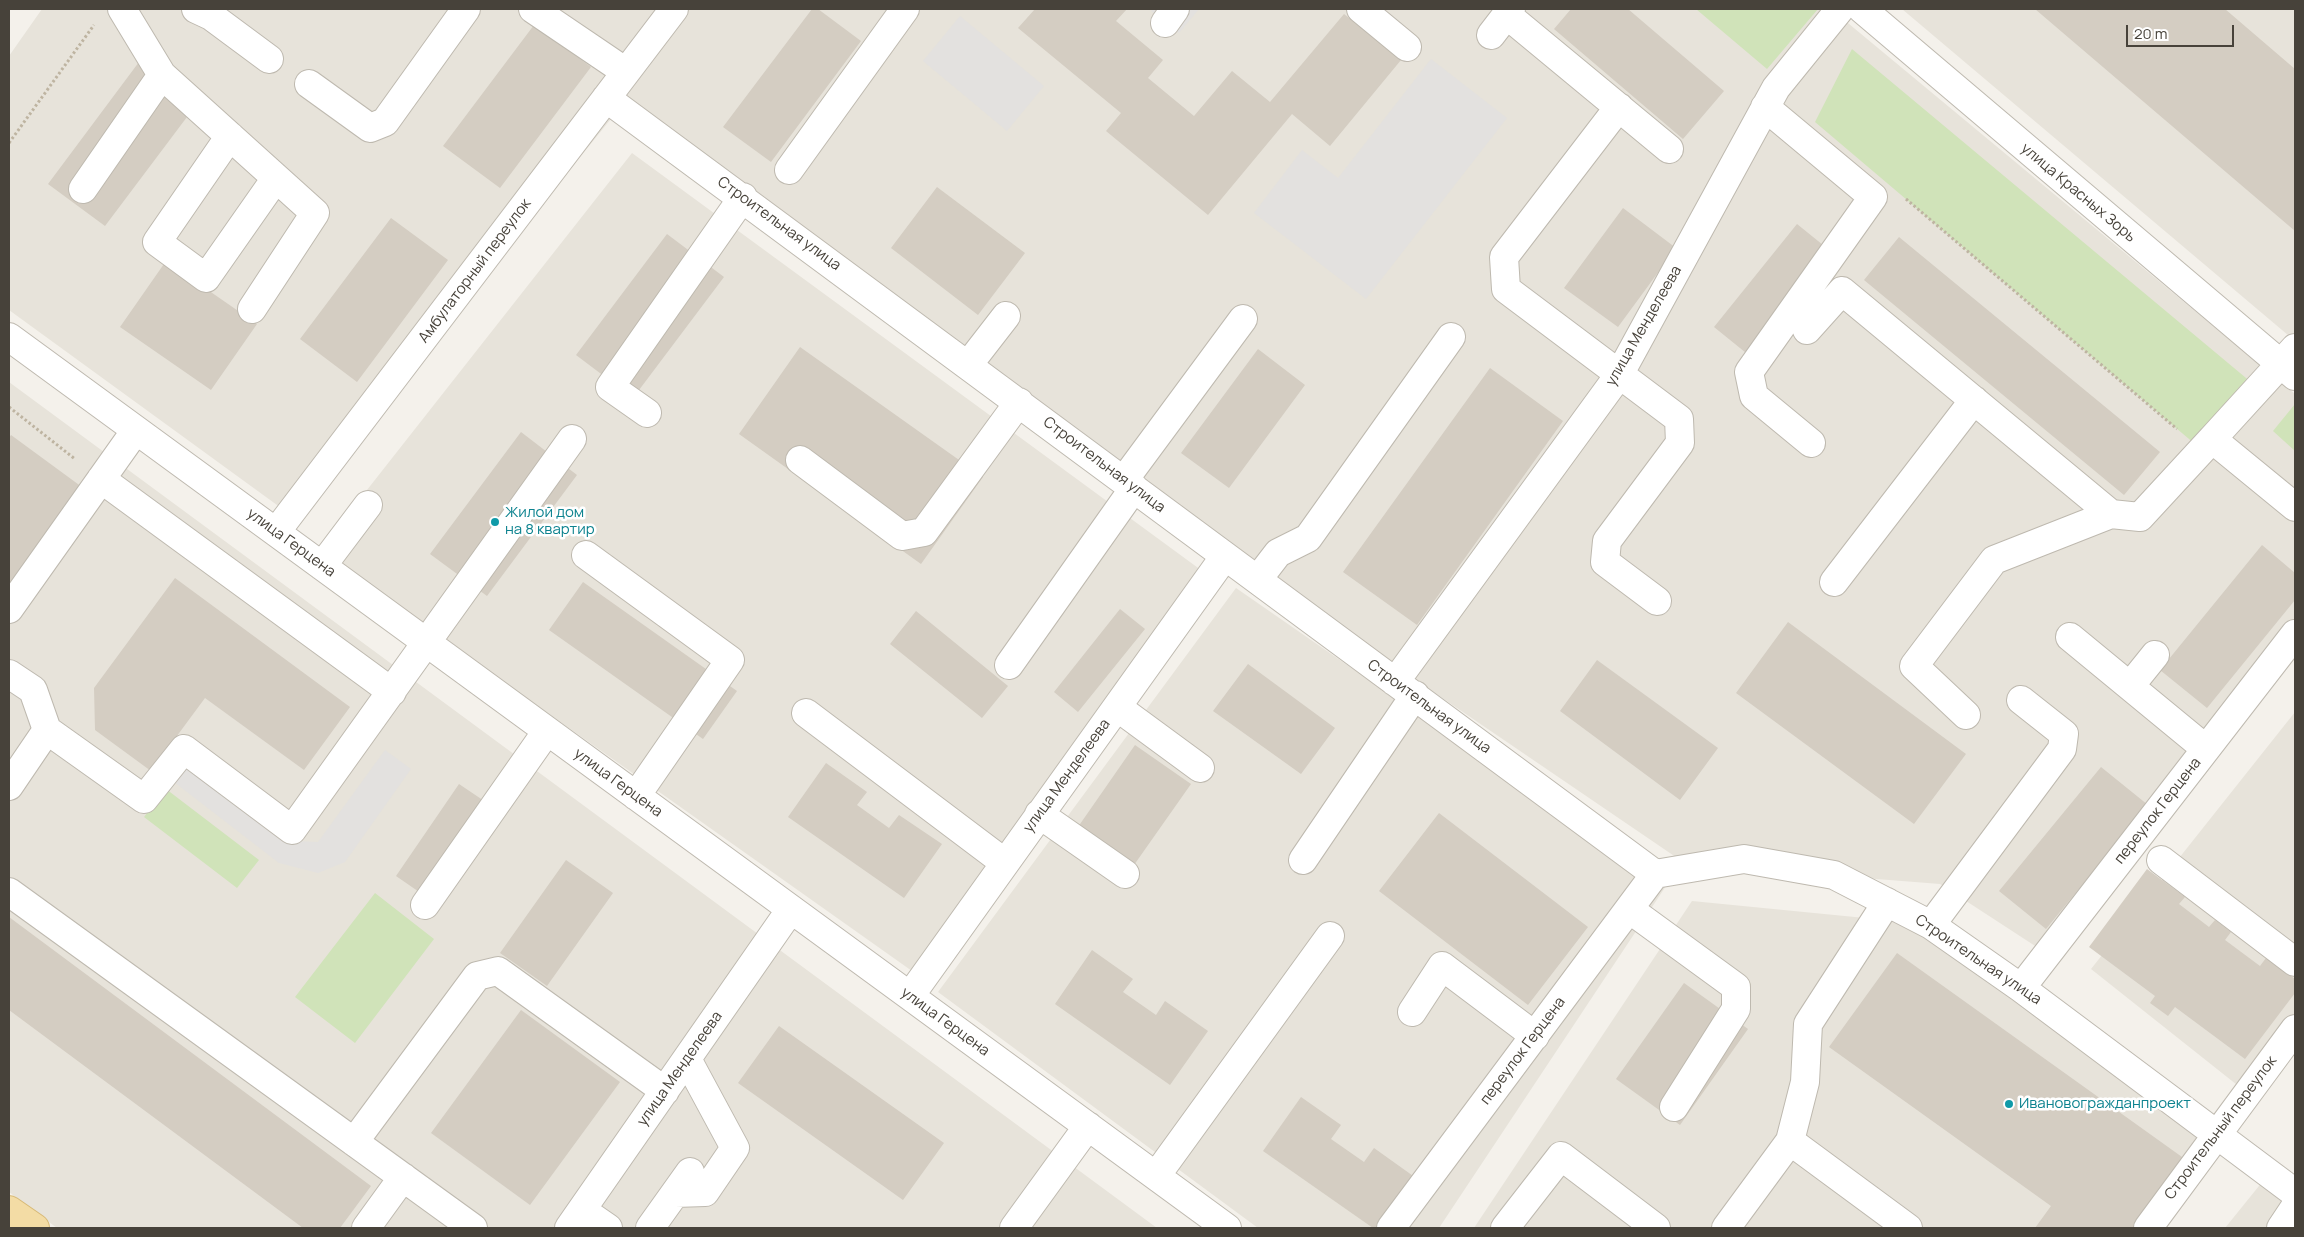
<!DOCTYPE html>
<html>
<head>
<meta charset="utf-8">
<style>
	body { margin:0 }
	#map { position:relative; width:2304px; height:1237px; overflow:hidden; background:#f4f1eb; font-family:Manrope,sans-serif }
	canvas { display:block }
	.frame { position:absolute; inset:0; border:10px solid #47423a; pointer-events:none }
	.scale { position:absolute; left:2126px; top:25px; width:108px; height:22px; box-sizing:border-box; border:2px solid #47423a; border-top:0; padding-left:6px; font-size:15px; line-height:18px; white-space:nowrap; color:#47423a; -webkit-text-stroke:4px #fff; paint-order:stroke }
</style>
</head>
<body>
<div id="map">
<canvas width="2304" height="1237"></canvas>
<div class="frame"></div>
<div class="scale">20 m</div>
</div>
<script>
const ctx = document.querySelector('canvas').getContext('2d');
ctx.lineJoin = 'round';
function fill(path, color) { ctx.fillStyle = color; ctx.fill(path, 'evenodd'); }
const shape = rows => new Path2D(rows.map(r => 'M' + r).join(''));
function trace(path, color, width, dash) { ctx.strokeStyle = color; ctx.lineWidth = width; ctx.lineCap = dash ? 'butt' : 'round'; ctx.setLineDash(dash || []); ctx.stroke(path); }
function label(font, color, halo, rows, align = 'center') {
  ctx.font = font + ' Manrope,sans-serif'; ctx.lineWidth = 5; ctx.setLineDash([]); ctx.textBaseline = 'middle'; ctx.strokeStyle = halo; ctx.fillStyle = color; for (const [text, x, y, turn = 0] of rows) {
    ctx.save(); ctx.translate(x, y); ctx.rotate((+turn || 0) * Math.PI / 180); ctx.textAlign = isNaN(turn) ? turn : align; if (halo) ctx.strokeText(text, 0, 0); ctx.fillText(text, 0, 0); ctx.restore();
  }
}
const residential = shape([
	[42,9,1831,9,2295,394,2295,651,2049,955,1940,884,1686,864,1134,488,619,109,276,532,288,513,9,310,9,56],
	[1902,9,2295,9,2295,341],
	[632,153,1205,573,912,971,319,551],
	[9,382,1157,1228,57,1228,9,1192],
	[1236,588,1666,886,1439,1228,1258,1228,938,992],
	[2295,712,2295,1054,2256,1100,2091,969],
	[1692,901,1926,924,2218,1144,2152,1228,1474,1228],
	[2263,1181,2295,1208,2295,1228,2225,1228]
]);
const green = shape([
	[1696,9,1818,9,1767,69],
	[1852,49,2252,383,2202,450,1815,122],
	[2295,404,2295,451,2273,431],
	[166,789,259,860,237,888,144,817],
	[375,893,434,939,355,1043,295,997]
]);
const parking = shape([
	[1153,9,1199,9,1179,33,1151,11],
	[960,16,1044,86,1007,131,923,61],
	[1431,59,1507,118,1366,299,1254,213,1302,150,1338,178],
	[385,750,411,769,345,862,318,873,279,863,174,782,191,759,296,841,318,842]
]);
const building = shape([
	[812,9,818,9,861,41,771,162,723,127],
	[1035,9,1127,9,1116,21,1163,60,1148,78,1194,116,1232,71,1270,102,1344,14,1401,60,1330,146,1292,114,1208,215,1106,131,1121,113,1018,28],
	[1571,9,1628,9,1724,91,1683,139,1554,29],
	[2035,9,2225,9,2295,69,2295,231],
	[534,25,591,67,500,188,443,146],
	[139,62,196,105,105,226,48,184],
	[937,187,1025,253,978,315,891,248],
	[1623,208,1676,248,1618,327,1564,288],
	[391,218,448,260,357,382,300,339],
	[1797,224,1844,262,1761,365,1714,327],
	[667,234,724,277,633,398,576,355],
	[1899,237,2160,452,2124,495,1864,280],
	[166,261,257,324,211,390,120,327],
	[800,347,983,477,921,564,739,434],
	[1258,349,1305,385,1229,488,1181,453],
	[1490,368,1563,421,1417,625,1343,572],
	[521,432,577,475,487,596,430,554],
	[11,435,86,490,9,594,9,438],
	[2262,545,2295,573,2295,600,2207,708,2160,670],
	[175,578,350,707,304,770,205,698,151,771,95,730,94,688],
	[583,582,737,691,703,739,549,630],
	[1120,609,1145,629,1078,712,1054,692],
	[916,611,1008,686,982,718,890,644],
	[1788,622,1966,754,1914,824,1736,693],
	[1597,660,1718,748,1680,800,1560,711],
	[1248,664,1335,728,1301,774,1213,711],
	[1135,745,1191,784,1134,865,1078,827],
	[826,763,867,792,857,805,889,828,899,815,942,844,904,898,788,817],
	[2101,767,2148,805,2046,929,1999,891],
	[459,784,502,813,438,905,396,876],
	[1439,813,1588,927,1528,1005,1379,891],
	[566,860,613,893,547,986,500,953],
	[2147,869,2185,897,2179,904,2209,927,2215,920,2231,932,2225,940,2260,966,2266,958,2295,979,2295,993,2245,1059,2175,1007,2168,1016,2150,1003,2155,996,2089,947],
	[9,917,371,1186,340,1228,303,1228,9,1010],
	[1092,950,1133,979,1123,992,1156,1015,1165,1001,1208,1031,1170,1085,1055,1004],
	[1897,953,2189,1162,2141,1228,2035,1228,2051,1206,1829,1047],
	[1684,983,1748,1029,1680,1125,1616,1079],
	[521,1010,620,1082,530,1205,431,1133],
	[779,1026,944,1143,903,1200,738,1083],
	[1301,1097,1341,1125,1331,1139,1364,1162,1374,1148,1416,1178,1381,1228,1373,1228,1263,1151]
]);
const path = shape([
	[9,143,94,25],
	[1906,199,2177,429],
	[9,407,75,459]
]);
const minor = shape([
	[122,9,162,75,315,213,252,309],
	[196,9,211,16,269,59],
	[533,9,626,72],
	[1361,9,1407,47],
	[1862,9,2295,376],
	[1507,15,1669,149],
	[1165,23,1175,9],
	[1491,35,1511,9],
	[309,84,370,128,385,122,466,9],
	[606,98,1655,874,1744,859,1834,875,1931,925,2021,988,2295,1193],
	[1619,107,1504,257,1506,289,1679,419,1680,443,1607,541,1605,562,1657,601],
	[1765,107,1873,197,1749,372,1754,396,1811,443],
	[230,136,157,242,206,278,276,178],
	[789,170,905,9],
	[83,189,162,75],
	[1807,330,1842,291,2111,514,2140,517,2212,439],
	[9,337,1227,1228],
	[2295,348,2212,439,2295,507],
	[968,365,1006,316],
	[647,413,610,387,743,197],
	[800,460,902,536,924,532,1019,402],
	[101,479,392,692],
	[1124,480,1243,319],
	[276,532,674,9],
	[586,555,730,660,636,796],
	[322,566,368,505],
	[1258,579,1278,553,1308,538,1451,337],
	[1834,582,1974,400],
	[9,609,136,430],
	[2070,637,2206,749],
	[1009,665,1134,488],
	[9,674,33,690,47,730,9,786],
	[1395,682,1619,375,1776,88,1840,9],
	[2130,686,2155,655],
	[1117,707,1200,768],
	[806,713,1005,863],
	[1966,715,1914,666,1994,560,2111,514],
	[47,730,144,799,184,749,292,830,572,439],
	[1039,814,1125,874],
	[1303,860,1415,695],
	[2161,860,2295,962],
	[9,892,473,1228],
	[425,905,547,731],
	[1629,909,1736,987,1736,1009,1674,1107],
	[1931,925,2062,749,2064,734,2021,700],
	[2021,988,2295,634],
	[910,996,1225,556],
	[1412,1012,1442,966,1535,1036],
	[1790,1141,1908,1228],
	[354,1142,477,976,498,971,665,1091],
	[1156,1176,1330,936],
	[675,1193,705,1192,735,1148,687,1059],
	[582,1210,608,1228],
	[366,1228,403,1177],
	[569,1228,791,909],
	[650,1228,690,1172],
	[1014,1228,1088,1126],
	[1391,1228,1655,874],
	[1505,1228,1561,1156,1656,1228],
	[1726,1228,1790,1141,1805,1082,1808,1024,1887,902],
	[2148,1228,2295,1029],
	[2281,1228,2295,1207]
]);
const major = shape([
	[9,1210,35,1228]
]);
const markers = [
	[495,522,5,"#0f9aa8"],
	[2009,1104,5,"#0f9aa8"]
];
const streetNames = [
	["улица Красных Зорь",2078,193,40],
	["Строительная улица",779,224,36],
	["Амбулаторный переулок",475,271,-53],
	["улица Менделеева",1644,326,-60],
	["Строительная улица",1104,465,37],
	["улица Герцена",291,543,36],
	["Строительная улица",1429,707,36],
	["улица Менделеева",1067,776,-54],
	["улица Герцена",618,783,36],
	["переулок Герцена",2158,811,-52],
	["Строительная улица",1978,960,34],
	["улица Герцена",945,1022,36],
	["переулок Герцена",1523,1051,-53],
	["улица Менделеева",680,1069,-55],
	["Строительный переулок",2221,1128,-53]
];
const cultureNames = [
	["Жилой дом",505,513],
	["на 8 квартир",505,530],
	["Ивановогражданпроект",2019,1104]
];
fill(residential, '#e7e3da');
fill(green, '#d0e3b9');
fill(parking, '#e3e1df');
fill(building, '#d4cdc2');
trace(minor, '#beb9af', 30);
trace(major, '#d7b976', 30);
trace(path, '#beb4a1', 3, [2.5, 2.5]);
trace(minor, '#fff', 28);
trace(major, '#f3dca5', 28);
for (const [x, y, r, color] of markers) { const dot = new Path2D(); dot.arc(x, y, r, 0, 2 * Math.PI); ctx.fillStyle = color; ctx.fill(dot); trace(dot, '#fff', 2); }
label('15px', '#47423a', '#fff', streetNames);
label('15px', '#0d838f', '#fff', cultureNames, 'left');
</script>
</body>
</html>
